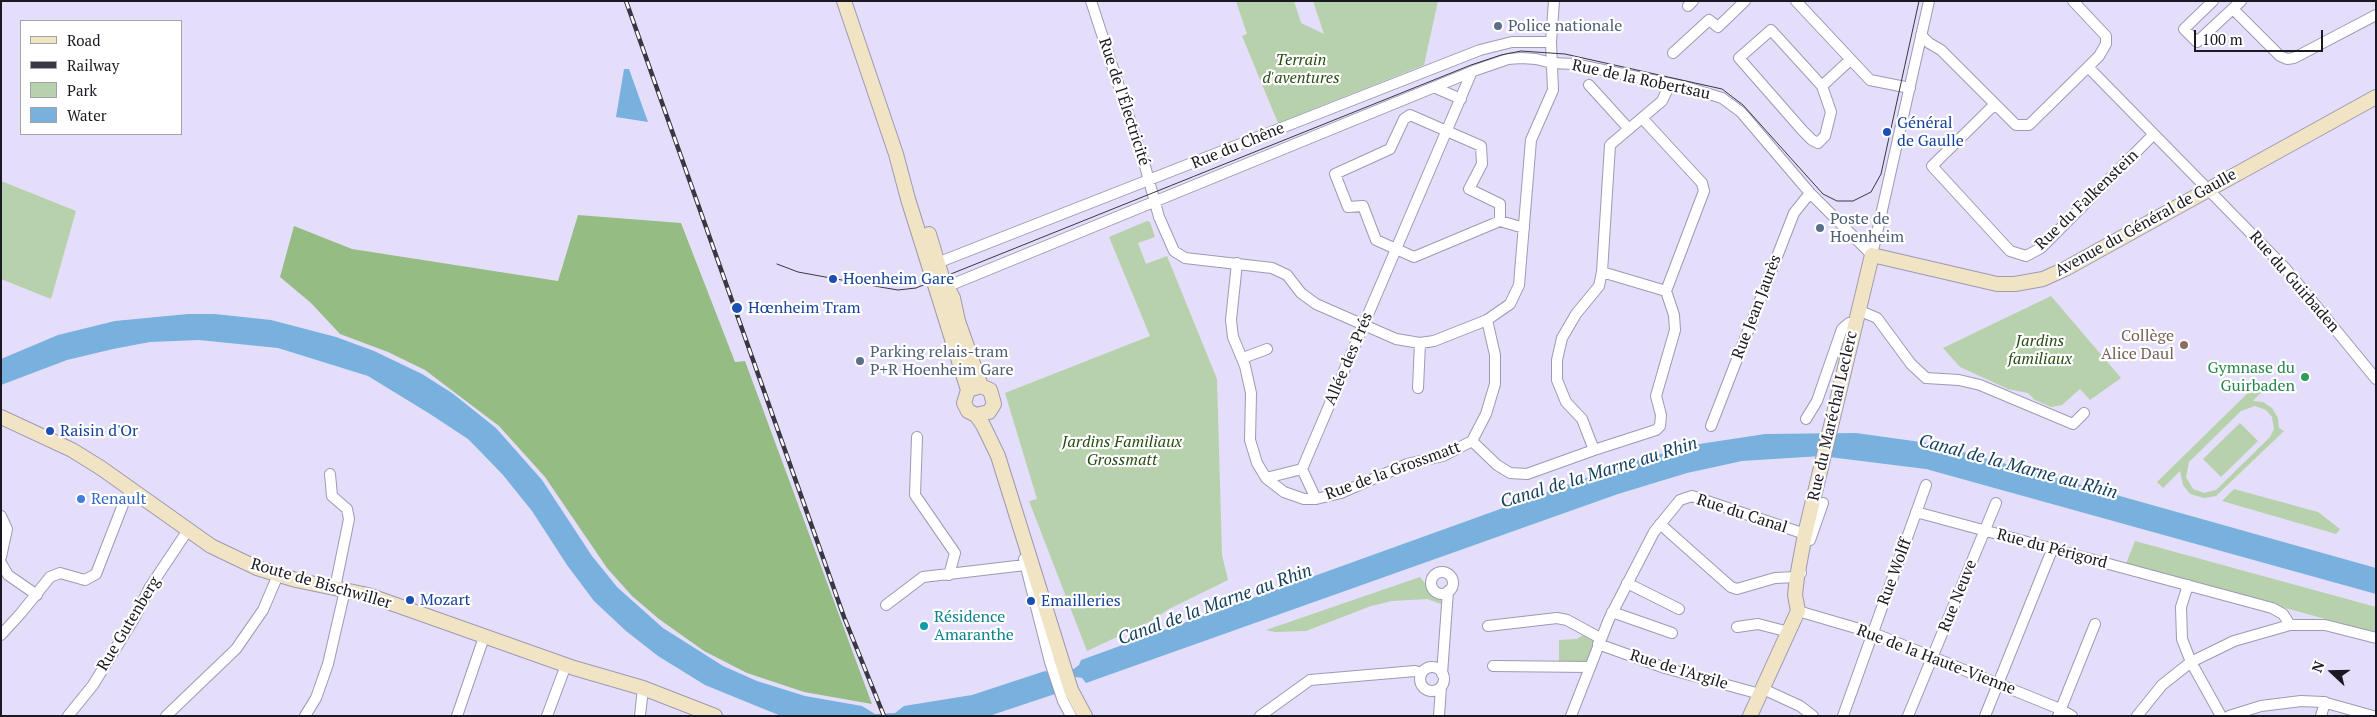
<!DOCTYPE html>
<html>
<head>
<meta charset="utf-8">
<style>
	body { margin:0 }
	#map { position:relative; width:2377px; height:717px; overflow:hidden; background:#e4defb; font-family:"PT Serif",serif }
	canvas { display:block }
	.frame { position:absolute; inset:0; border:2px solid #1a1822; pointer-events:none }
	.legend { position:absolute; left:20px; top:20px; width:162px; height:115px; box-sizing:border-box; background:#fff; border:1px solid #a3a3a7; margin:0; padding:6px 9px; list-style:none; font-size:15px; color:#1a1822 }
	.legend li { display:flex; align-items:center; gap:10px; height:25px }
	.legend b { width:25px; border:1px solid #a3a3a7 }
	.north { position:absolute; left:2307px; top:647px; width:50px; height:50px; -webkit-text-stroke:4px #fff; paint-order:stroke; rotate:291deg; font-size:14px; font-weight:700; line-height:20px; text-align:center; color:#1a1822 }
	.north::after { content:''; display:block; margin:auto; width:18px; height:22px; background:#1a1822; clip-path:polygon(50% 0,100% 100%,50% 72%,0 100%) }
	.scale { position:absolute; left:2194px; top:30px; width:129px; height:22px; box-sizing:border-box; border:2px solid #1a1822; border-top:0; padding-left:6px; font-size:15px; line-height:18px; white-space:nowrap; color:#1a1822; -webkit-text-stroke:4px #fff; paint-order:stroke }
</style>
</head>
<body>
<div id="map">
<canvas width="2377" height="717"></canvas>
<div class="frame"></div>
<ul class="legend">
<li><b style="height:6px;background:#f0e4c4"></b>Road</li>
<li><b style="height:6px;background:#3a3744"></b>Railway</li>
<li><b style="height:14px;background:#b6d1ab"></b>Park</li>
<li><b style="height:14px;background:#78b0de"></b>Water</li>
</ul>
<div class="north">N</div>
<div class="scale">100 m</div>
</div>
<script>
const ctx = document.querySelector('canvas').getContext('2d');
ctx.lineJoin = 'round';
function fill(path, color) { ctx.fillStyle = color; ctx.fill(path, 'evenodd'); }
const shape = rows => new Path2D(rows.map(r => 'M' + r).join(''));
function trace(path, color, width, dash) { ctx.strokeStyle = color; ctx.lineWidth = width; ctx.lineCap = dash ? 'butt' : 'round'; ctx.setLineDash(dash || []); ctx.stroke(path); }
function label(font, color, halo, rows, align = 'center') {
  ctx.font = font + ' "PT Serif",serif'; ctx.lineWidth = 4.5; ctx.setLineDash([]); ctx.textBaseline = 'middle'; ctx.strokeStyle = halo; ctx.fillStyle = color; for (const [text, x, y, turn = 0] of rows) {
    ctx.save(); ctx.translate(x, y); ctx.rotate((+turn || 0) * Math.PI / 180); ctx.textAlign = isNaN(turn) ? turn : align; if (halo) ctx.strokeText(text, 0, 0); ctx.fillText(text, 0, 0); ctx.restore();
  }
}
const green = shape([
	[1236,1,1294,1,1301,23,1324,34,1313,1,1438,1,1424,65,1278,123,1242,36,1247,34],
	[1,181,76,211,51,299,1,279],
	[1147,221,1150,222,1155,237,1138,243,1146,264,1167,256,1217,379,1222,555,1228,580,1169,609,1151,621,1087,651,1029,501,1037,499,1005,393,1150,336,1109,237],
	[2051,296,2121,378,2090,400,2080,389,2062,405,2051,407,2035,400,2028,393,2008,389,1960,367,1943,348],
	[2257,384,2263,390,2253,401,2263,402,2272,408,2278,418,2279,428,2284,431,2216,496,2204,498,2190,494,2183,485,2180,471,2163,488,2157,482],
	[2255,406,2266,410,2272,417,2274,429,2270,437,2216,490,2204,493,2193,489,2186,477,2189,462,2241,411],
	[2240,423,2258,441,2221,477,2203,459],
	[2234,489,2318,512,2340,529,2336,534,2222,501],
	[2135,541,2376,607,2376,633,2126,564],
	[1420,577,1433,594,1442,597,1441,604,1427,599,1392,601,1371,606,1306,631,1275,632,1266,630],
	[1586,633,1597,639,1588,663,1559,663,1559,640,1577,639]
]);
const forest = shape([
	[578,215,681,223,735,362,745,361,872,704,804,692,747,673,704,651,659,619,632,596,607,568,545,477,499,426,425,370,388,352,340,334,311,303,280,277,294,226,352,249,558,281]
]);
const water = shape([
	[624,69,629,69,648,122,616,117],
	[188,314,215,314,271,320,336,337,374,351,422,374,452,393,496,428,542,480,592,556,617,587,663,628,723,666,757,681,805,696,862,706,875,714,895,713,904,706,972,695,1045,671,1055,676,1071,671,1079,665,1081,660,1628,463,1693,445,1765,434,1856,433,1935,444,2376,568,2376,594,1926,469,1821,456,1742,461,1687,473,1618,494,1086,683,1082,678,1076,677,1059,684,1055,694,989,716,781,716,705,685,658,656,626,631,594,601,567,565,532,511,503,475,477,448,468,439,430,414,368,376,278,348,199,340,150,342,113,349,67,360,1,385,1,359,58,335,115,321]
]);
const street = shape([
	[1091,1,1145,166,1159,217,1174,251,1185,258,1272,268,1287,275,1301,293,1316,304,1396,339,1420,343,1434,341,1487,320,1510,304,1519,285,1531,140,1553,90,1551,42,1554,1],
	[1796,1,1870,80,1910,88],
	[2073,1,2106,36,2106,44,2099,56,2088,67,2285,268,2376,379],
	[2213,1,2184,29,2197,42,2241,1],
	[1688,6,1693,1],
	[2233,9,2280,56,2287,59,2294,58,2376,15],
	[1921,35,1929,43,1941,50,2016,125,2029,125,2088,67],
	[1673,53,1709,20,1718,27,1745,1],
	[1589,85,1629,129],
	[1822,86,1771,30,1739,58,1803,131,1812,140,1818,143,1825,136,1831,112,1822,86,1850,60],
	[1438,89,1461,99],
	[1994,105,1932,166,2010,251,2026,256,2041,248,2153,135],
	[1642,118,1702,183,1704,191,1666,291],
	[1500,221,1500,204,1469,189,1482,164,1481,146,1410,115,1404,119,1390,149,1335,174,1348,207,1363,206,1376,240,1414,257,1500,221,1524,228],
	[1872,255,1929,1],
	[1237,263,1231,320,1233,337,1245,366,1251,393,1250,440,1257,463,1266,478,1284,492,1304,499,1316,499,1341,493,1407,464,1443,456,1472,441,1486,414,1495,384,1495,355,1487,320],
	[932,265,1480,50,1512,42,1551,42],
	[1602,272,1610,145,1662,101,1670,84],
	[941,289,1476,70,1508,59,1521,58,1536,59,1552,63,1574,64,1686,87,1722,98,1741,112,1810,193,1872,255],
	[1858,310,1877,318,1911,364,1926,378,1959,380,1980,385,2073,424,2084,413],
	[1243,358,1267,349],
	[1418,388,1420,343],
	[1806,419,1817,401,1842,329,1849,323,1855,323],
	[1711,426,1794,213,1810,193],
	[917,437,915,495,955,553,949,575],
	[1472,441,1497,465,1510,473,1527,474,1594,450,1582,419,1566,402,1557,380,1557,360,1562,338,1576,314,1599,286,1602,272,1666,291,1674,315,1675,330,1656,396,1661,415,1660,426,1656,430,1594,450],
	[1302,469,1316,499],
	[330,474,332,496,347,509,349,519,335,588],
	[1266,478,1302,469,1470,76],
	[1916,512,2272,608,2283,614,2290,625,2325,625,2376,638],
	[1,516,7,529,1,557],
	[1660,524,1731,587,1737,589,1775,578,1797,577,1801,573],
	[1810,540,1823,503],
	[1024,559,1050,662,1063,701,1071,716],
	[1,563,8,575,37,595],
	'1431 583a11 11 0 1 1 22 0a11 11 0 1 1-22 0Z',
	[1627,583,1679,609],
	[2188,585,2181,607,2182,639,2191,662,2221,716],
	[886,605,923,577,1025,565],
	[1798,611,1873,633,2060,709,2072,716],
	[1612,612,1672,633],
	[1488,626,1557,618,1567,620,1600,638],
	[1737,627,1758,624,1789,632],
	[1,635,21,613,50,577,60,573,85,580,96,574,124,502,132,490],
	[1598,644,1665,668,1760,694],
	[1493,666,1590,667],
	'1420 679a12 12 0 1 1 24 0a12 12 0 1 1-24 0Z',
	[1442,674,1448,591],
	[1763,689,1800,706,1813,716],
	[68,716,93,685,135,617,150,587,188,530],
	[166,716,236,649,263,610,278,575],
	[305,716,316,698,328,664,345,590],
	[457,716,484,637],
	[547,716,566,665],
	[640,716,643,688],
	[1260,716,1310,680,1415,671,1422,673],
	[1439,716,1441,687],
	[1571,716,1609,619,1654,532,1680,500,1692,496,1805,534],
	[1843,716,1926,485],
	[1908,716,1996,503],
	[1985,716,2052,550],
	[2058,716,2095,624],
	[2137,716,2162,685,2191,662,2234,641,2290,625],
	[2229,716,2261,706,2301,701,2323,702,2373,716],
	[2321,716,2325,702]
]);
const secondary = shape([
	[844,1,896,154,908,199,968,390],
	[929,234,942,277,953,298,958,321,981,386],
	[976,415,989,412,994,404,990,390,981,386,968,390,964,403,968,411,976,415,983,425,998,456,1071,690,1085,716],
	[1,417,72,450,101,468,211,546,257,568,296,580,368,595,574,668,643,688,715,716],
	[1750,716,1798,611,1795,595,1797,577,1805,534,1872,255,1997,284,2015,284,2043,279,2065,269,2376,97]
]);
const tram = shape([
	[777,264,798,272,880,287,898,290,916,288,1471,65,1501,55,1521,51,1565,54,1722,89,1743,105,1823,194,1837,201,1853,201,1871,192,1881,174,1919,1]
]);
const rail = shape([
	[626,1,844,617,884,716]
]);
const markers = [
	[1498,26,5,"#5c6f8a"],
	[1887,132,5,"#1a4fb4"],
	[1820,228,5,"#5c6f8a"],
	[833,279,5,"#1a4fb4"],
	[737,308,6,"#1a4fb4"],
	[2184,345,5,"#8d6e63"],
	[860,361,5,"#5c6f8a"],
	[2305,377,5,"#2e9e5b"],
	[50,431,5,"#1a4fb4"],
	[81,499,5,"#3f7fe0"],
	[410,600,5,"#1a4fb4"],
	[1031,601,5,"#1a4fb4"],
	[924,626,5,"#0f9aa8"]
];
const serviceNames = [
	["Police nationale",1508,26],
	["Poste de",1830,219],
	["Hoenheim",1830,237],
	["Parking relais-tram",870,352],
	["P+R Hoenheim Gare",870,370]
];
const parkNames = [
	["Terrain",1301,60],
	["d'aventures",1301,78],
	["Jardins",2040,341],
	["familiaux",2040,359],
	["Jardins Familiaux",1122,442],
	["Grossmatt",1122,460]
];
const streetNames = [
	["Rue de la Robertsau",1641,80,12],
	["Rue de l'Électricité",1124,102,72],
	["Rue du Chêne",1238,146,-22],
	["Rue du Falkenstein",2087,200,-44],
	["Avenue du Général de Gaulle",2146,223,-29],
	["Rue du Guirbaden",2294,282,49],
	["Rue Jean Jaurès",1757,307,-69],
	["Allée des Prés",1349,359,-67],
	["Rue du Maréchal Leclerc",1833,416,-77],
	["Rue de la Grossmatt",1393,471,-20],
	["Rue du Canal",1742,514,18],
	["Rue du Périgord",2052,549,15],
	["Rue Wolff",1895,572,-70],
	["Route de Bischwiller",321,584,16],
	["Rue Neuve",1958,596,-68],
	["Rue Gutenberg",129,624,-59],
	["Rue de la Haute-Vienne",1936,660,21],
	["Rue de l'Argile",1679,670,17]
];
const transitNames = [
	["Général",1897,123],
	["de Gaulle",1897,141],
	["Hoenheim Gare",843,279],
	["Hœnheim Tram",748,308],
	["Raisin d'Or",60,431],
	["Mozart",420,600],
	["Emailleries",1041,601]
];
const educationNames = [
	["Collège",2174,336],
	["Alice Daul",2174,354]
];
const leisureNames = [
	["Gymnase du",2295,368],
	["Guirbaden",2295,386]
];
const shopNames = [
	["Renault",91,499]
];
const cultureNames = [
	["Résidence",934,617],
	["Amaranthe",934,635]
];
const waterNames = [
	["Canal de la Marne au Rhin",2018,467,15],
	["Canal de la Marne au Rhin",1599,473,-17],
	["Canal de la Marne au Rhin",1215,605,-20]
];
fill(green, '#b6d1ab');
fill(forest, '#95bc83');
fill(water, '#78b0de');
trace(street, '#9e99b4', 12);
trace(secondary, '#9e99b4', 16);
trace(street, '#fff', 10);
trace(secondary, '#f0e4c4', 14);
trace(tram, '#3a3744', 1);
trace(rail, '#3a3744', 4.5);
trace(rail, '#fff', 2.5, [8]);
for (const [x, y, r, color] of markers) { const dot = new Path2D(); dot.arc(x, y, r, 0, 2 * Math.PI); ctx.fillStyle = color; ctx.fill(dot); trace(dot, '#fff', 2); }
label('16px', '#4e5e75', '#fff', serviceNames, 'left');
label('italic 16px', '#284d13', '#fff', parkNames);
label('16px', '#1a1822', '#fff', streetNames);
label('16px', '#164399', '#fff', transitNames, 'left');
label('16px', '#785e54', '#fff', educationNames, 'right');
label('16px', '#27864d', '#fff', leisureNames, 'right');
label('16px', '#366cbe', '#fff', shopNames, 'left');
label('16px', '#0d838f', '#fff', cultureNames, 'left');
label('italic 18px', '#123d5c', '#fff', waterNames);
</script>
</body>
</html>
